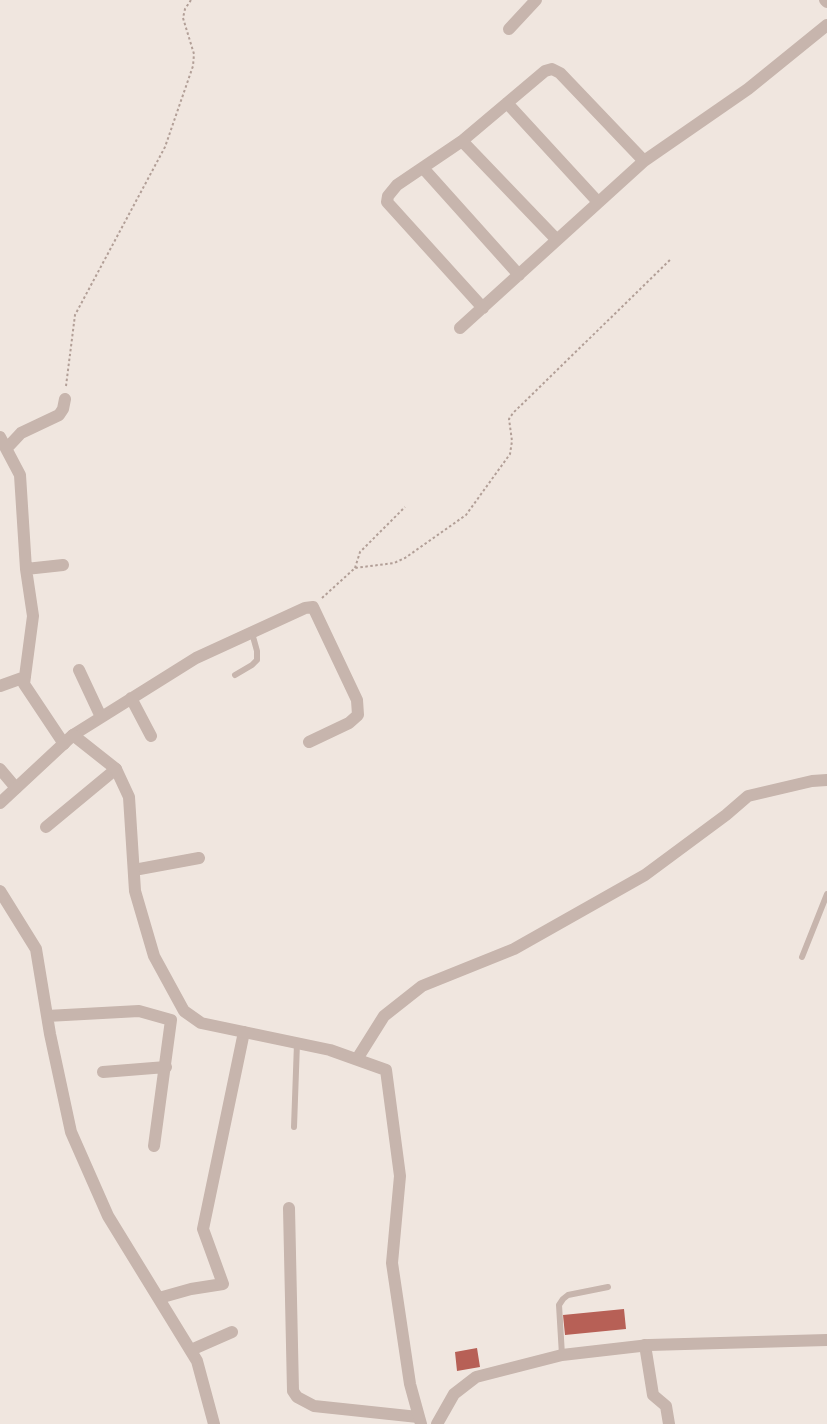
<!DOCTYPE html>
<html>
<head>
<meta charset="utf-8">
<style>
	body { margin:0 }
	canvas { display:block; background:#f0e6df }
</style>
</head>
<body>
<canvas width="827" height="1424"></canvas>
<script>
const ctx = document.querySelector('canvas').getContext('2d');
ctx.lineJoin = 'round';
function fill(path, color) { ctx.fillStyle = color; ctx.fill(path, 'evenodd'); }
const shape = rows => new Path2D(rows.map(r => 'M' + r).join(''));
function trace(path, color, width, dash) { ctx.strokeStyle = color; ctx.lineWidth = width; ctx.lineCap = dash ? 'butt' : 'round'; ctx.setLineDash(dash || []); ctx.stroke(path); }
const building = shape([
	[624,1309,626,1329,565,1335,563,1315],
	[477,1348,480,1367,457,1371,455,1352]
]);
const path = shape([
	[66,386,75,315,165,147,193,66,194,54,183,18,185,9,191,0],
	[355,568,360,552,405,507],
	[322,598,355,568,394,563,405,558,466,515,510,454,512,441,509,419,513,413,671,259]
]);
const service = shape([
	[235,675,252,665,257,660,257,651,252,633],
	[802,957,827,894],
	[294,1127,297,1043],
	[562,1355,559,1305,563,1299,568,1295,608,1287]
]);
const minor = shape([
	[825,0,827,2],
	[509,29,536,0],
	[507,103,598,202],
	[462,141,557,240],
	[423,168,519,275],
	[483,308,387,202,388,196,397,185,462,141,545,71,552,69,560,73,644,161],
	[460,328,644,161,748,89,827,25],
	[0,437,20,475,26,569,33,616,24,684,64,744],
	[7,448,21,433,59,415,63,409,65,399],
	[26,569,63,565],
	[79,670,101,717],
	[0,686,25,677],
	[131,698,151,736],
	[73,735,196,658,305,608,313,607,357,700,358,715,349,723,309,742],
	[0,769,16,788],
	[46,827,116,769],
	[134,870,199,858],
	[0,891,36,949,50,1034,71,1132,108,1216,197,1361,214,1424],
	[47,1016,139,1011,171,1020,154,1146],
	[357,1059,384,1016,422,986,514,949,645,875,726,815,748,796,812,781,827,780],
	[103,1072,166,1067],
	[289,1208,293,1391,297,1397,314,1406,418,1417],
	[159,1298,191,1289,223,1284,203,1229,244,1032],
	[645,1345,653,1395,666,1406,669,1424],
	[191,1350,232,1332]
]);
const tertiary = shape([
	[0,803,73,735,116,769,129,797,135,891,154,956,184,1011,201,1023,330,1050,386,1070,400,1176,392,1263,410,1384,421,1424],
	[437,1424,454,1394,476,1377,562,1355,649,1345,827,1340]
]);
fill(building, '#b76056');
trace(path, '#b29f97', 2, [2.5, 2.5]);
trace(service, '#c7b5ad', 6);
trace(minor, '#c7b5ad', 12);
trace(tertiary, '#c7b5ad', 12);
</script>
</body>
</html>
